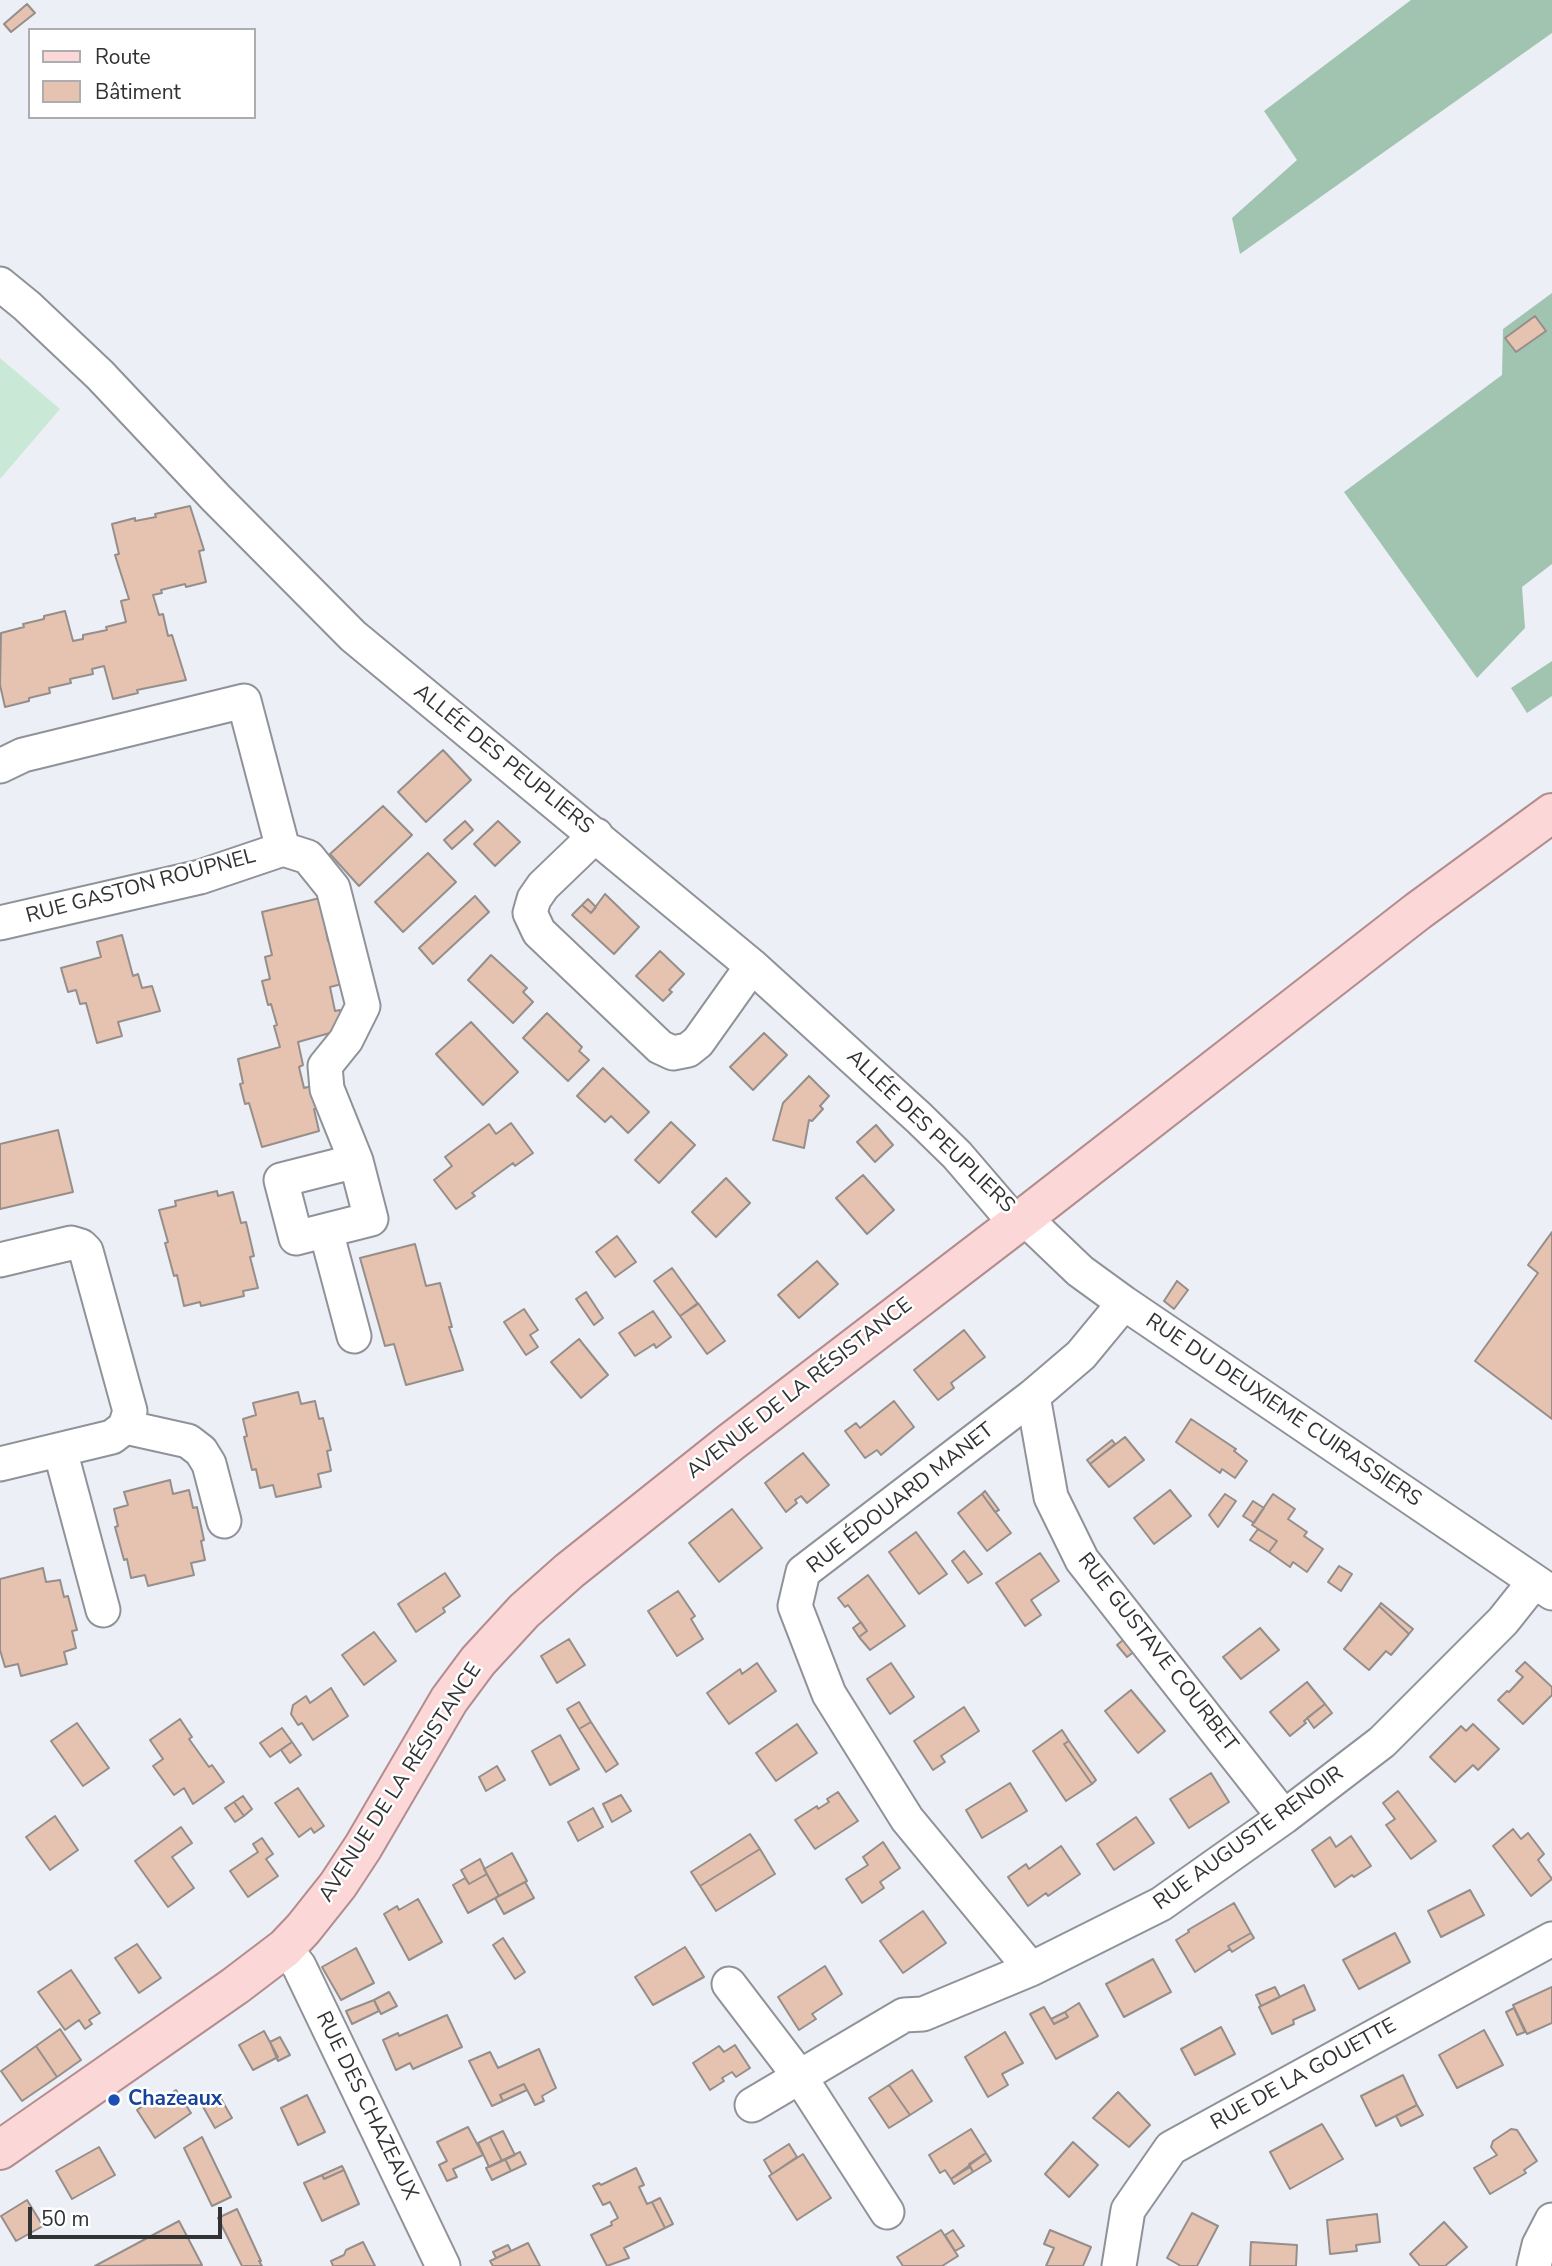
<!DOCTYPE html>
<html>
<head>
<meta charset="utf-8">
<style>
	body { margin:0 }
	#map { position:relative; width:1552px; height:2266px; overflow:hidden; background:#eceff6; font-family:"Nunito Sans",sans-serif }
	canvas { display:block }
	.legend { position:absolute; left:28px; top:28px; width:228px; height:91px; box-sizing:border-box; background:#fff; border:2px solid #acadae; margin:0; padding:9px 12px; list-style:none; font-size:21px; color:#303234 }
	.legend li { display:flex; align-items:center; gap:14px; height:35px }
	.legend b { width:35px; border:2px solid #acadae }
	.scale { position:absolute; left:28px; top:2207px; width:194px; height:32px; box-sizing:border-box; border:4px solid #303234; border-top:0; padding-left:9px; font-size:21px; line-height:24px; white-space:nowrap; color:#303234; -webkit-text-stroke:5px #fff; paint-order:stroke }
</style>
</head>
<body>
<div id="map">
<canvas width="1552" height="2266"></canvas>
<ul class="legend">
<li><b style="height:9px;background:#fbd7d7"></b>Route</li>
<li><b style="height:19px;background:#e6c3b0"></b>Bâtiment</li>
</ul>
<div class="scale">50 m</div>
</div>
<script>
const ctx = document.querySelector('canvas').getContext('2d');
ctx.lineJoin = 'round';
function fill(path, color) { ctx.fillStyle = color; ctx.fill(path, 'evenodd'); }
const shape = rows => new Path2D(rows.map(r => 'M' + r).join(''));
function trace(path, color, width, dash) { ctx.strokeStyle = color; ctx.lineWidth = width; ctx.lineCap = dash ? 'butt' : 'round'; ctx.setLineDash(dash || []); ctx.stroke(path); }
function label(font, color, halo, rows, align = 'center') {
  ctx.font = font + ' "Nunito Sans",sans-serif'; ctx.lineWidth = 5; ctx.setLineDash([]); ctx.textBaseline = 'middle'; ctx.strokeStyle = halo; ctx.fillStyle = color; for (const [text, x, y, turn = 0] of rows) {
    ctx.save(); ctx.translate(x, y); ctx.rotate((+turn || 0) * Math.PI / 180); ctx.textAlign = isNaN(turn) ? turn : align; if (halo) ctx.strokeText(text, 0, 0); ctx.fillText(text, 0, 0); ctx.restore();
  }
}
const green = shape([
	[0,358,60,409,0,479]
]);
const forest = shape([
	[1411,0,1552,0,1552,33,1240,254,1232,218,1297,160,1264,111],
	[1552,293,1552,564,1522,587,1525,628,1477,678,1344,492,1502,375,1503,329],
	[1552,661,1552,696,1527,713,1511,688]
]);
const building = shape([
	[27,4,35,13,11,32,4,24,27,4],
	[1535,316,1546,331,1516,352,1505,338,1535,316],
	[190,506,204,550,199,551,206,582,186,587,185,584,161,590,162,593,153,595,159,615,163,614,168,636,172,635,186,680,137,690,138,693,113,699,104,666,92,669,93,674,70,679,71,683,49,688,50,693,29,698,29,701,5,707,0,685,1,633,24,627,23,624,44,619,44,616,65,611,73,641,83,639,83,635,107,630,106,627,126,622,121,601,129,599,115,555,119,554,112,524,135,518,135,521,156,517,155,514,190,506],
	[443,750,471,780,426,822,398,792,443,750],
	[383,806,412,835,359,886,330,854,383,806],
	[465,821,473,830,452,849,444,840,465,821],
	[498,821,520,842,495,866,474,844,498,821],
	[428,853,456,882,403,932,375,902,428,853],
	[605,894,639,927,614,954,572,915,582,905,591,913,605,894],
	[475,896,489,912,433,964,419,948,475,896],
	[320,898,328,941,331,941,342,984,330,987,335,1011,340,1010,344,1029,298,1042,303,1065,299,1067,304,1088,312,1086,318,1109,314,1109,319,1131,262,1147,249,1103,245,1104,240,1084,243,1083,238,1059,280,1047,274,1026,277,1025,271,1004,268,1005,262,981,270,979,265,957,272,955,262,912,320,898],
	[588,899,596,907,591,913,582,905,588,899],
	[122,935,133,976,138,974,142,988,152,986,160,1011,118,1022,122,1036,97,1043,86,1003,80,1004,76,990,68,992,61,968,101,957,97,942,122,935],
	[660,951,684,974,669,990,672,992,663,1001,636,976,660,951],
	[491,955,527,988,523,992,533,1002,513,1023,468,980,491,955],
	[547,1013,582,1047,579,1051,589,1060,568,1081,523,1038,547,1013],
	[471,1022,518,1072,483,1105,436,1054,471,1022],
	[764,1033,787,1055,753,1090,730,1067,764,1033],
	[603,1068,649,1112,628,1133,611,1116,605,1122,577,1096,603,1068],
	[809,1076,829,1096,820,1106,823,1109,812,1121,809,1120,804,1148,773,1140,783,1103,809,1076],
	[671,1122,695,1145,659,1183,635,1160,671,1122],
	[511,1123,533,1153,515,1166,513,1163,472,1193,475,1196,456,1209,434,1180,452,1166,445,1157,489,1124,496,1134,511,1123],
	[876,1125,893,1145,875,1162,857,1142,876,1125],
	[58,1130,73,1192,0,1209,0,1144,58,1130],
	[863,1175,894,1210,867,1234,836,1198,863,1175],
	[726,1178,750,1203,716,1237,692,1212,726,1178],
	[217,1191,218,1196,233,1192,241,1223,246,1222,254,1256,250,1257,258,1288,243,1291,244,1296,201,1306,200,1302,184,1306,177,1275,174,1276,165,1243,168,1242,159,1210,176,1206,175,1201,217,1191],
	[1552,1232,1552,1419,1475,1361,1538,1273,1528,1265,1552,1232],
	[617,1236,636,1262,615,1277,596,1252,617,1236],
	[415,1244,426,1286,440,1283,452,1327,449,1327,463,1370,406,1385,394,1344,385,1346,360,1258,415,1244],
	[817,1261,838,1284,799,1318,778,1295,817,1261],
	[672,1268,698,1304,680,1316,654,1281,672,1268],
	[1177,1281,1188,1290,1174,1309,1164,1301,1177,1281],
	[586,1292,603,1318,594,1325,576,1299,586,1292],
	[698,1303,725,1341,707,1354,680,1316,698,1303],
	[524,1309,538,1330,530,1335,538,1347,526,1355,504,1322,524,1309],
	[653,1311,671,1337,656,1348,654,1344,635,1356,619,1333,653,1311],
	[964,1330,985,1357,951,1383,954,1388,938,1400,914,1370,964,1330],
	[579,1339,608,1375,581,1398,551,1362,579,1339],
	[298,1392,301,1404,315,1401,319,1419,323,1418,331,1450,327,1451,331,1471,318,1474,321,1487,276,1497,273,1485,260,1488,256,1469,252,1470,244,1437,247,1436,243,1419,256,1415,253,1403,298,1392],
	[894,1401,914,1427,881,1455,877,1450,865,1458,845,1431,856,1423,860,1428,894,1401],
	[1191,1419,1236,1449,1234,1451,1247,1461,1235,1478,1222,1469,1220,1473,1176,1442,1191,1419],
	[1125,1437,1144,1460,1109,1487,1090,1464,1125,1437],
	[1112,1440,1115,1444,1090,1464,1087,1460,1112,1440],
	[803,1453,829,1485,807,1503,801,1496,795,1500,797,1503,786,1512,765,1483,803,1453],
	[170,1480,173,1494,189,1490,193,1508,197,1507,204,1540,201,1541,205,1560,191,1563,194,1575,148,1586,145,1575,131,1578,127,1559,124,1560,115,1527,118,1526,114,1509,128,1505,124,1492,170,1480],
	[1170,1490,1191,1516,1154,1544,1134,1518,1170,1490],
	[985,1491,999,1510,995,1512,982,1494,985,1491],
	[982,1494,1011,1533,987,1551,958,1513,982,1494],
	[1225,1494,1236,1501,1218,1527,1209,1515,1225,1494],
	[1273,1494,1295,1509,1288,1519,1307,1532,1304,1536,1323,1549,1307,1572,1293,1562,1290,1567,1269,1552,1277,1541,1252,1525,1273,1494],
	[1253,1501,1264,1508,1254,1523,1243,1516,1253,1501],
	[732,1509,762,1548,719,1582,689,1543,732,1509],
	[1258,1529,1277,1541,1269,1552,1250,1540,1258,1529],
	[916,1532,947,1574,919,1594,889,1552,916,1532],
	[964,1551,982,1574,968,1583,952,1561,964,1551],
	[1040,1553,1059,1581,1031,1600,1041,1615,1025,1626,996,1583,1040,1553],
	[1339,1566,1352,1574,1341,1591,1328,1582,1339,1566],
	[43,1568,46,1582,60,1580,64,1597,68,1596,77,1630,72,1631,76,1648,64,1652,67,1664,21,1676,18,1664,5,1667,0,1650,0,1579,43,1568],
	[445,1573,460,1596,443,1608,445,1612,416,1632,398,1604,445,1573],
	[868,1575,905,1626,870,1650,859,1637,867,1631,848,1605,845,1607,838,1598,868,1575],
	[678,1591,695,1616,691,1619,703,1639,677,1656,648,1611,678,1591],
	[1381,1603,1413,1629,1409,1634,1379,1606,1381,1603],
	[1379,1606,1409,1634,1391,1655,1386,1651,1369,1670,1344,1649,1379,1606],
	[861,1622,867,1631,859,1637,853,1628,861,1622],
	[1260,1628,1279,1650,1241,1679,1223,1657,1260,1628],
	[374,1632,396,1661,364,1685,342,1655,374,1632],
	[1129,1635,1139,1648,1127,1657,1117,1645,1129,1635],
	[569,1639,585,1665,557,1683,541,1656,569,1639],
	[1525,1662,1552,1687,1552,1695,1523,1724,1498,1700,1507,1691,1509,1692,1523,1677,1516,1671,1525,1662],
	[757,1663,776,1691,729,1724,707,1693,740,1669,742,1674,757,1663],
	[891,1663,914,1697,890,1714,867,1679,891,1663],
	[1307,1682,1325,1704,1304,1721,1306,1723,1290,1736,1270,1712,1307,1682],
	[331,1688,348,1716,313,1740,302,1723,298,1725,291,1714,293,1705,306,1696,310,1703,331,1688],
	[1131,1690,1165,1731,1138,1753,1105,1711,1131,1690],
	[579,1702,591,1722,579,1729,567,1709,579,1702],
	[1325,1704,1332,1713,1314,1728,1307,1718,1325,1704],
	[964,1707,979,1731,941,1756,945,1762,933,1770,914,1741,964,1707],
	[180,1719,192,1737,189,1739,209,1767,212,1765,224,1782,193,1804,184,1788,174,1795,153,1766,163,1759,150,1740,180,1719],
	[591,1722,618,1764,606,1772,579,1729,591,1722],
	[77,1723,109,1768,83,1786,51,1741,77,1723],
	[797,1724,817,1753,776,1781,756,1753,797,1724],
	[1473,1724,1499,1749,1478,1770,1473,1765,1455,1782,1430,1757,1461,1726,1466,1731,1473,1724],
	[282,1728,292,1742,270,1757,260,1743,282,1728],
	[1062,1730,1069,1741,1064,1744,1092,1784,1066,1801,1033,1751,1062,1730],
	[560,1735,579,1769,550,1785,532,1751,560,1735],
	[1069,1741,1096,1780,1092,1784,1064,1744,1069,1741],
	[292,1742,301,1755,290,1763,281,1750,292,1742],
	[497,1766,505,1780,486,1791,479,1777,497,1766],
	[1211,1773,1229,1802,1189,1828,1170,1799,1211,1773],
	[1010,1783,1027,1811,982,1838,966,1810,1010,1783],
	[298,1788,324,1826,314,1833,311,1828,299,1837,275,1803,298,1788],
	[1398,1791,1436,1841,1411,1859,1386,1825,1395,1819,1383,1803,1398,1791],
	[838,1792,858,1821,815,1849,795,1820,817,1806,818,1809,829,1802,827,1799,838,1792],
	[621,1795,631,1811,612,1822,603,1804,621,1795],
	[243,1796,252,1809,244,1816,234,1802,243,1796],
	[234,1802,244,1816,235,1822,225,1808,234,1802],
	[593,1808,603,1827,578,1841,568,1822,593,1808],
	[55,1816,78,1850,50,1870,26,1837,55,1816],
	[1136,1817,1154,1843,1114,1870,1097,1844,1136,1817],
	[181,1827,192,1843,172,1857,194,1888,168,1907,135,1861,181,1827],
	[1513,1829,1521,1839,1528,1833,1544,1854,1538,1860,1552,1879,1531,1896,1493,1846,1513,1829],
	[750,1834,760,1849,700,1886,691,1872,750,1834],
	[1351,1836,1371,1866,1354,1877,1352,1875,1335,1887,1312,1850,1330,1837,1336,1847,1351,1836],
	[262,1838,273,1854,266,1859,278,1876,248,1897,230,1871,258,1852,253,1844,262,1838],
	[883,1842,900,1868,880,1882,884,1888,862,1903,846,1879,868,1865,863,1857,883,1842],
	[1061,1846,1080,1874,1048,1896,1046,1893,1028,1906,1008,1877,1026,1864,1029,1869,1061,1846],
	[760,1849,775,1874,716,1911,700,1886,760,1849],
	[512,1853,527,1881,499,1896,484,1869,512,1853],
	[480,1859,487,1874,469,1884,461,1870,480,1859],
	[487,1874,499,1896,468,1913,453,1885,465,1878,469,1884,487,1874],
	[525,1882,534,1898,504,1914,495,1898,525,1882],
	[1470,1890,1484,1915,1441,1937,1428,1911,1470,1890],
	[418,1899,442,1942,409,1960,384,1914,397,1906,399,1910,418,1899],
	[1234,1903,1251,1933,1228,1946,1230,1949,1195,1972,1176,1940,1189,1932,1188,1930,1234,1903],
	[923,1911,946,1943,903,1973,880,1941,923,1911],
	[1251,1933,1254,1938,1232,1952,1228,1946,1251,1933],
	[1395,1933,1410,1962,1359,1989,1343,1960,1395,1933],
	[503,1938,525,1972,515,1979,493,1945,503,1938],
	[137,1944,161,1978,139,1993,115,1958,137,1944],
	[685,1947,704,1977,653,2005,635,1977,685,1947],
	[356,1948,374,1983,341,2000,322,1967,356,1948],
	[1153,1959,1171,1992,1124,2017,1106,1984,1153,1959],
	[825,1966,842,1994,812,2014,816,2019,799,2030,778,1997,825,1966],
	[71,1970,100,2013,89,2020,92,2024,85,2029,79,2020,65,2030,38,1992,71,1970],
	[1304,1985,1315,2010,1293,2020,1294,2024,1272,2034,1259,2007,1304,1985],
	[1275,1987,1280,1997,1261,2006,1256,1995,1275,1987],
	[1552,1987,1552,2023,1527,2034,1513,2005,1552,1987],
	[389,1992,397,2006,381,2014,374,2000,389,1992],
	[374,2000,379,2011,352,2024,346,2011,374,2000],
	[1079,2003,1098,2036,1056,2059,1030,2014,1044,2007,1054,2024,1068,2017,1065,2012,1079,2003],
	[1514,2008,1525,2032,1517,2035,1506,2012,1514,2008],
	[1065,2012,1068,2017,1054,2024,1051,2019,1065,2012],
	[447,2015,462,2047,413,2069,410,2063,396,2070,383,2040,398,2033,399,2036,447,2015],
	[1221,2027,1235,2054,1195,2075,1181,2049,1221,2027],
	[60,2029,81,2060,57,2077,36,2046,60,2029],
	[1484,2030,1503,2065,1457,2088,1439,2055,1484,2030],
	[264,2031,278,2057,253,2070,239,2045,264,2031],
	[1005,2032,1023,2063,1002,2074,1008,2085,988,2097,965,2057,1005,2032],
	[280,2037,290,2055,278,2061,270,2042,280,2037],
	[735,2045,750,2068,736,2077,732,2072,722,2078,724,2081,710,2090,693,2063,719,2046,724,2052,735,2045],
	[36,2046,57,2077,22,2101,1,2071,36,2046],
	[539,2049,556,2088,542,2096,544,2101,535,2105,524,2084,500,2095,503,2101,492,2106,469,2061,490,2052,498,2068,539,2049],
	[912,2070,932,2101,910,2115,889,2085,912,2070],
	[1403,2075,1417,2105,1376,2126,1361,2096,1403,2075],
	[524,2084,527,2090,503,2101,500,2095,524,2084],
	[889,2085,910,2115,889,2128,869,2098,889,2085],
	[176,2090,191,2113,155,2138,137,2110,152,2099,155,2104,176,2090],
	[1118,2092,1150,2125,1129,2147,1093,2118,1118,2092],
	[219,2095,232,2118,215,2128,202,2105,219,2095],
	[307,2095,325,2132,298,2145,281,2108,307,2095],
	[1417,2105,1423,2115,1401,2126,1396,2116,1417,2105],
	[1322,2124,1343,2159,1290,2189,1270,2152,1322,2124],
	[468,2127,483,2155,453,2169,457,2177,447,2181,439,2165,447,2161,437,2142,468,2127],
	[971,2129,986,2153,951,2179,945,2170,940,2173,929,2155,971,2129],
	[1511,2129,1517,2130,1537,2161,1524,2170,1526,2173,1490,2194,1474,2168,1497,2155,1491,2147,1493,2141,1511,2129],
	[503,2131,515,2155,502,2161,490,2137,503,2131],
	[202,2137,231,2197,212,2206,184,2148,202,2137],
	[490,2137,502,2161,489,2167,478,2143,490,2137],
	[1073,2142,1098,2165,1069,2197,1045,2174,1073,2142],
	[789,2144,797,2157,772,2174,764,2160,789,2144],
	[99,2147,115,2175,72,2199,56,2171,99,2147],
	[520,2152,526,2164,511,2171,505,2159,520,2152],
	[986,2153,991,2161,973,2172,969,2164,986,2153],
	[803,2154,831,2198,797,2220,769,2176,803,2154],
	[505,2159,511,2171,492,2180,486,2168,505,2159],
	[342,2166,344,2170,324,2179,322,2175,342,2166],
	[970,2167,973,2172,954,2184,951,2179,970,2167],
	[636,2168,644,2185,639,2187,647,2204,652,2202,665,2228,624,2248,629,2258,607,2266,591,2235,612,2225,611,2222,618,2218,610,2202,603,2205,593,2186,599,2183,601,2185,636,2168],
	[344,2170,359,2204,322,2221,304,2183,322,2175,324,2179,344,2170],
	[660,2198,673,2224,665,2228,652,2202,660,2198],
	[27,2200,43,2226,16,2241,1,2216,27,2200],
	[237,2209,261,2261,259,2261,262,2266,242,2266,218,2218,237,2209],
	[1192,2213,1218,2226,1197,2266,1181,2266,1167,2258,1192,2213],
	[1377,2214,1380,2242,1356,2245,1357,2251,1330,2254,1327,2220,1377,2214],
	[179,2221,202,2265,95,2266,179,2221],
	[1444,2222,1467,2247,1445,2266,1420,2266,1410,2254,1444,2222],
	[941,2230,958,2256,942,2266,903,2266,897,2257,941,2230],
	[953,2230,964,2246,955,2251,945,2235,953,2230],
	[1050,2230,1091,2247,1083,2266,1046,2266,1054,2248,1044,2244,1050,2230],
	[363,2242,375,2266,333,2266,331,2261,344,2255,346,2250,363,2242],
	[1251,2242,1297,2245,1296,2266,1250,2266,1251,2242],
	[528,2243,540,2266,493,2266,490,2261,528,2243],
	[508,2245,511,2251,496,2258,493,2252,508,2245]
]);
const minor = shape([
	[0,284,27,306,100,375,216,498,353,636,752,966,918,1117,957,1155,1006,1212,1035,1228,1080,1271,1124,1303,1552,1593],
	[0,766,23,755,244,701,283,849],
	[596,835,543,886,534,899,530,913,539,932,660,1047,673,1053,688,1050,698,1042,752,966],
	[283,849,308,857,333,888,363,1006,346,1040,325,1066,327,1089,356,1161,371,1219,296,1238,281,1180,356,1161],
	[0,923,200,877,283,849],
	[326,1231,354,1336],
	[0,1260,71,1243,81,1246,86,1251,130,1411,125,1427,112,1437,0,1464],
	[1033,1396,1051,1497,1082,1560,1284,1817],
	[125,1427,188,1441,201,1451,209,1464,224,1521],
	[60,1450,103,1610],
	[285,1948,299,1966,443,2266],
	[1031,1969,907,1819,829,1694,795,1606,803,1572,1033,1396,1081,1355,1124,1303],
	[729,1984,800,2077,887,2212],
	[752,2105,904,2015,923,2014,1031,1969,1161,1904,1284,1817,1382,1742,1503,1621,1534,1582],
	[1119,2266,1128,2210,1171,2148,1552,1939],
	[1534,2266,1539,2245,1552,2220]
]);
const major = shape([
	[0,2150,235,1986,285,1948,303,1929,338,1885,363,1847,449,1700,478,1661,524,1611,569,1571,731,1442,1021,1220,1418,911,1552,813]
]);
const markers = [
	[114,2100,7,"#1a4fb4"]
];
const streetNames = [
	["ALLÉE DES PEUPLIERS",503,760,39],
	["RUE GASTON ROUPNEL",141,887,-15],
	["ALLÉE DES PEUPLIERS",930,1132,44],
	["AVENUE DE LA RÉSISTANCE",800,1389,-38],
	["RUE DU DEUXIEME CUIRASSIERS",1283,1411,34],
	["RUE ÉDOUARD MANET",901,1499,-38],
	["RUE GUSTAVE COURBET",1157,1653,52],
	["AVENUE DE LA RÉSISTANCE",401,1783,-57],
	["RUE AUGUSTE RENOIR",1249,1839,-36],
	["RUE DE LA GOUETTE",1304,2075,-29],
	["RUE DES CHAZEAUX",366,2106,64]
];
const transitNames = [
	["Chazeaux",128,2100]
];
fill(green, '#c9e9d6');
fill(forest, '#a1c4b0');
fill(building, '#e6c3b0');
trace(building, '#958e8b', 2);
trace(minor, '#8f9298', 37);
trace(major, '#b38c8d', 42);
trace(minor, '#fff', 33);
trace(major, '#fbd7d7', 38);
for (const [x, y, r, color] of markers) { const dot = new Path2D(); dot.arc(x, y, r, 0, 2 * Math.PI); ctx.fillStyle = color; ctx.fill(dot); trace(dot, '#fff', 2.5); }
label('21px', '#303234', '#fff', streetNames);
label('bold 21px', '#164399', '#fff', transitNames, 'left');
</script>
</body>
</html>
